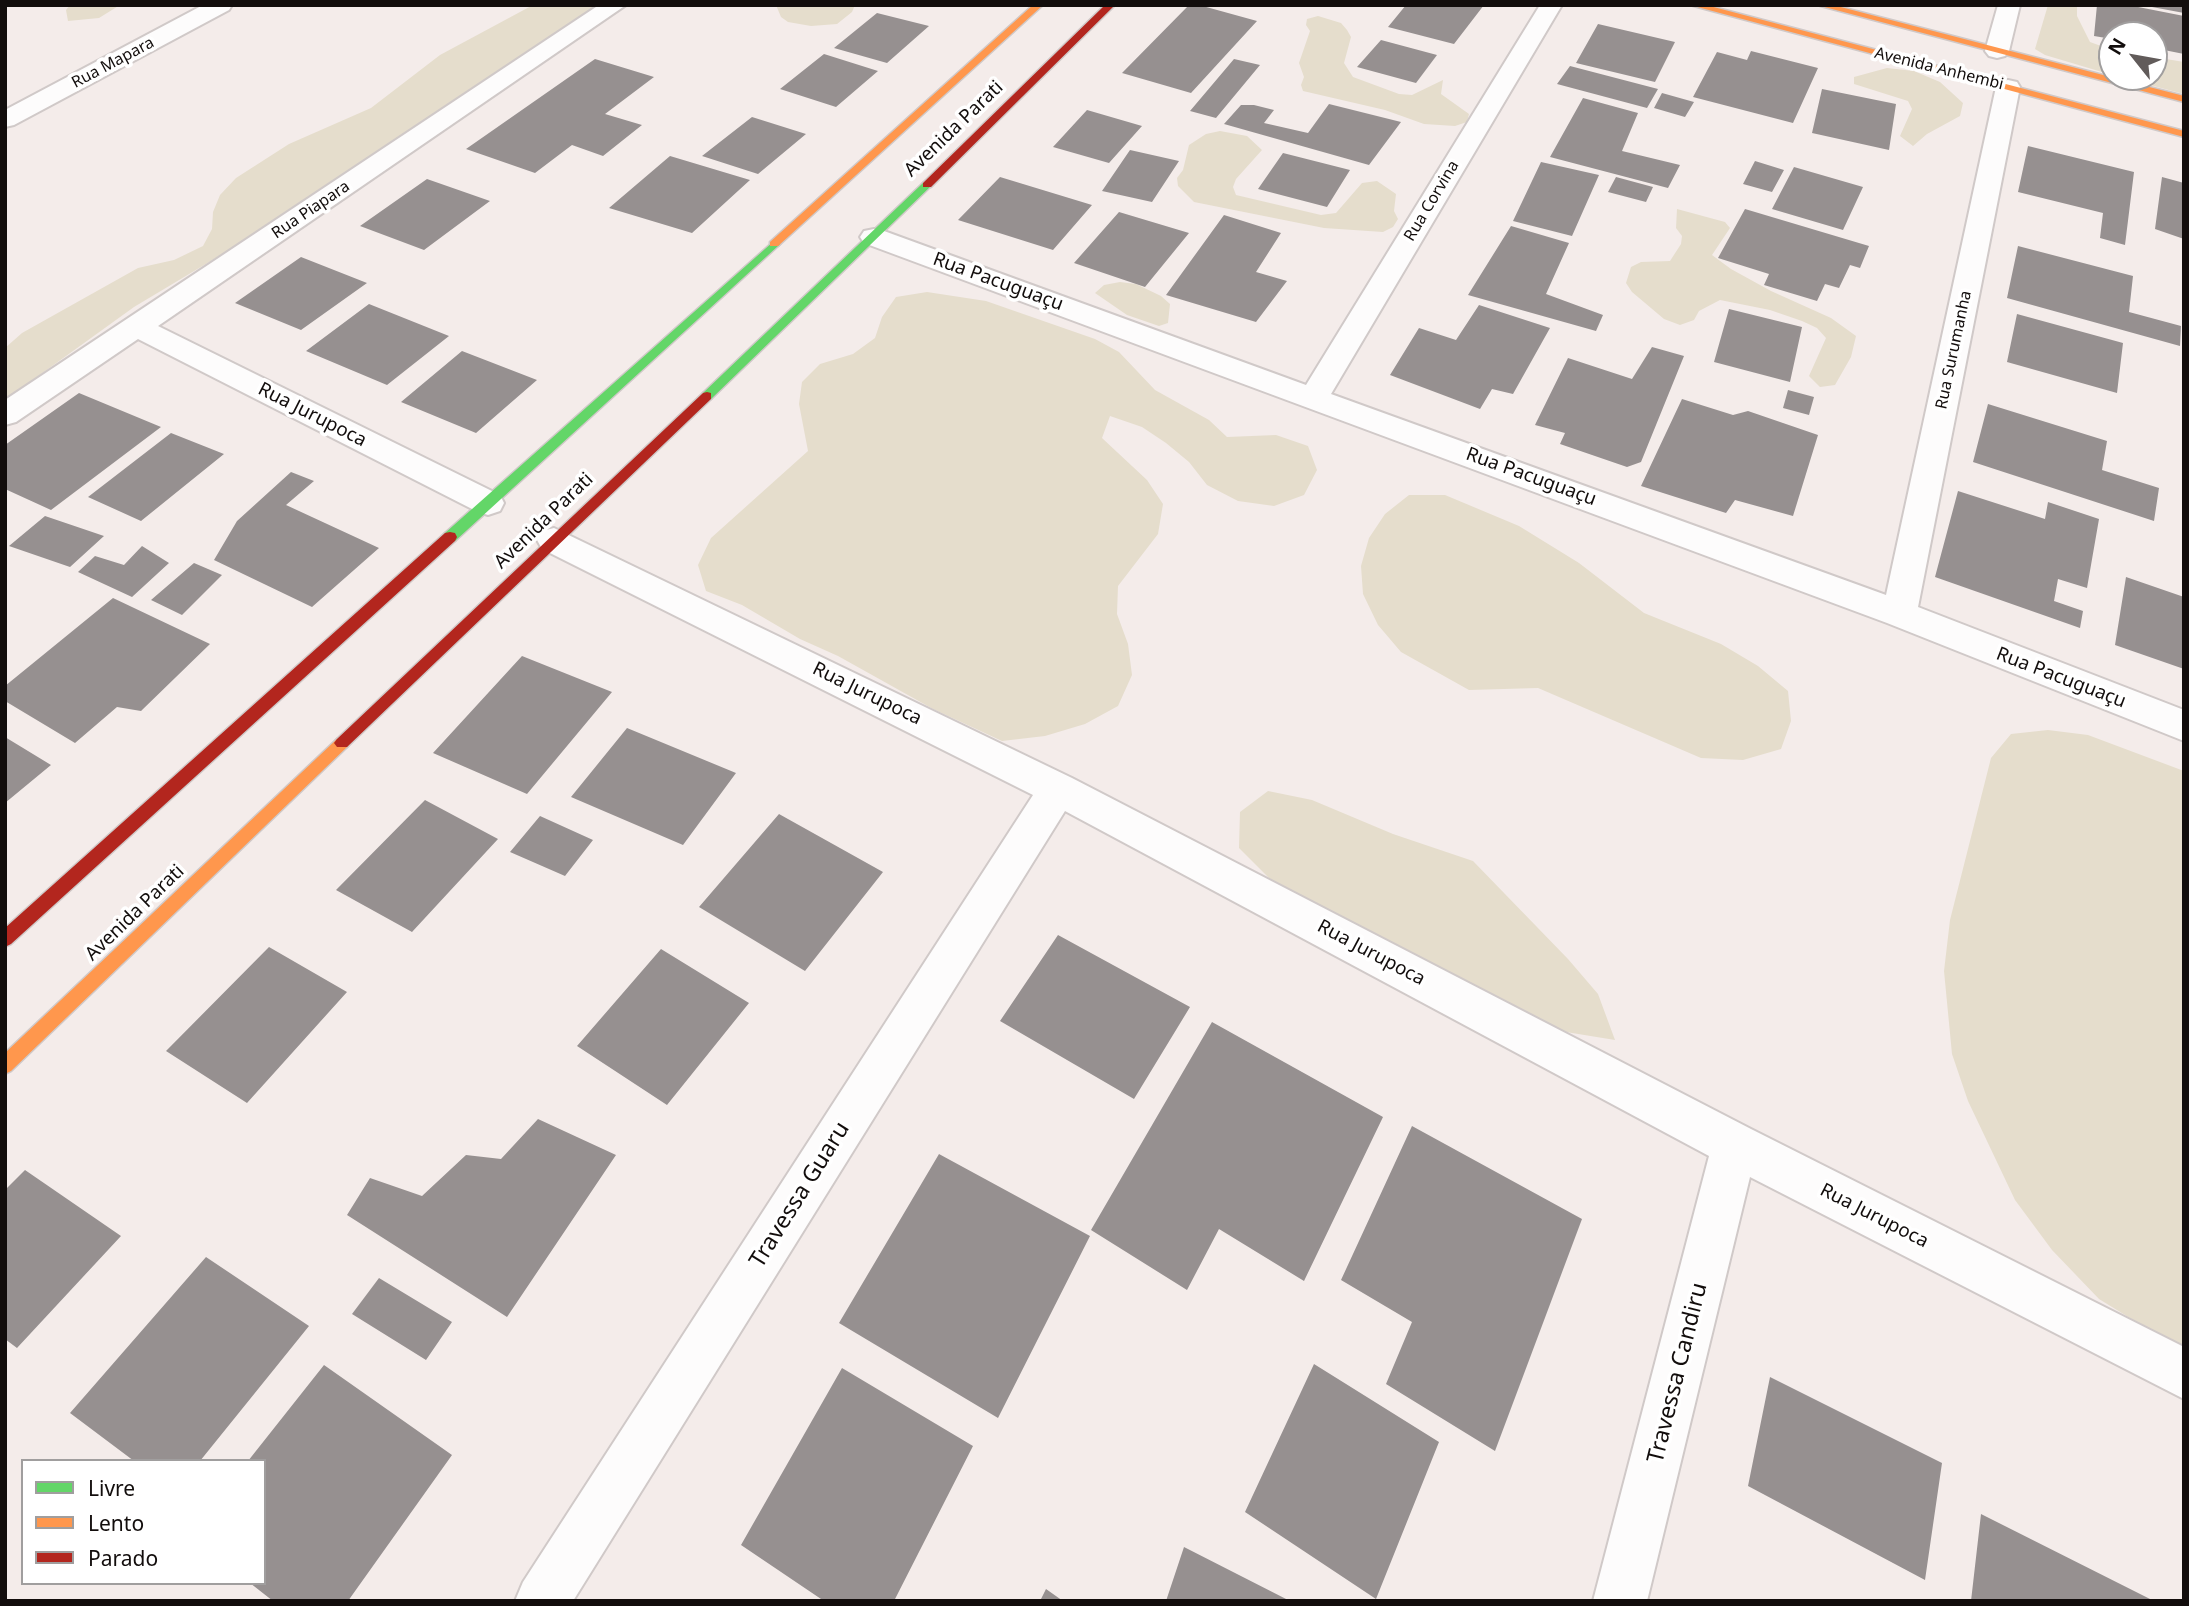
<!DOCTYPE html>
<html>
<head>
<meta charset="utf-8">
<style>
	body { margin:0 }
	#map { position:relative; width:2189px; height:1606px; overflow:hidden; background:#f4ecea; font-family:"Noto Sans",sans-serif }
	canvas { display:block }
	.frame { position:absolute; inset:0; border:7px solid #120d0c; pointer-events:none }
	.legend { position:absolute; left:21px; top:1459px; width:245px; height:126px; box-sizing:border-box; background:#fff; border:2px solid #a09e9e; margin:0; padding:9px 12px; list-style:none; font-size:21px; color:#120d0c }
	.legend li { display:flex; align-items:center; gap:14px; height:35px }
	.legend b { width:35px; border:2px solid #a09e9e }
	.north { position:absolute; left:2098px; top:21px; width:70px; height:70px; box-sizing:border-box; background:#fff; border:2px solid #a09e9e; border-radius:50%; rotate:301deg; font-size:19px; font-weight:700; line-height:28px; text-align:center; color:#120d0c }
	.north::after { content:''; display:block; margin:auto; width:24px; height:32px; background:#615b5a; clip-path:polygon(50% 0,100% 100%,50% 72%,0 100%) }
</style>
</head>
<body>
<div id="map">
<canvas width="2189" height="1606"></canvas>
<div class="frame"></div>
<ul class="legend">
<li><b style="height:9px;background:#63d668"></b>Livre</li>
<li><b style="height:9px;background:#ff974d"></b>Lento</li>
<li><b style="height:9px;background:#b3261e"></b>Parado</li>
</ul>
<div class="north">N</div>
</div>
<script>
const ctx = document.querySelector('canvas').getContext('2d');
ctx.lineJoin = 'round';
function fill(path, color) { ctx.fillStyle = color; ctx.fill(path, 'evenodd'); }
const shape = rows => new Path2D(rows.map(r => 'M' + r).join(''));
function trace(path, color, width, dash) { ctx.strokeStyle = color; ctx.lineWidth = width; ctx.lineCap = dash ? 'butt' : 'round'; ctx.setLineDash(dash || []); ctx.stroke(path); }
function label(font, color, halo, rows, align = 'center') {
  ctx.font = font + ' "Noto Sans",sans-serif'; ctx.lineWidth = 7; ctx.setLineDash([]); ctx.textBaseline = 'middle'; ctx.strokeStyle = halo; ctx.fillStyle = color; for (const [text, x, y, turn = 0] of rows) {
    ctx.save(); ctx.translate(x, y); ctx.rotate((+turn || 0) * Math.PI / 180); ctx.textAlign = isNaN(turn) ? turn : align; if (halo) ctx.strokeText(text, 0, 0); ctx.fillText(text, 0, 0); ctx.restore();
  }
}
const green = shape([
	[70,5,120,5,99,18,68,21,66,10],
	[533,5,603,5,276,222,134,307,5,400,5,348,22,333,138,268,174,260,203,246,212,229,213,212,220,195,236,178,289,144,371,108,440,55],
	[776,5,855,5,852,12,837,24,811,26,788,22,781,17],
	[2048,5,2077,5,2077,16,2090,42,2112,50,2112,75,2045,55,2035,49],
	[1318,16,1341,23,1347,30,1351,37,1344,63,1353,77,1399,94,1412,95,1443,80,1441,94,1469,114,1467,122,1455,126,1424,124,1385,110,1303,91,1301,85,1304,77,1299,63,1310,31,1306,25,1307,19],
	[2154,57,2184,62,2184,94,2119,77,2154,77],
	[1887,68,1914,71,1940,82,1963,103,1960,116,1927,134,1913,146,1900,136,1912,109,1908,101,1854,84,1854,77],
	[1220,131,1247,136,1262,150,1236,179,1233,187,1236,195,1321,215,1336,213,1362,183,1377,181,1396,194,1394,211,1398,219,1393,227,1383,232,1324,228,1194,202,1178,186,1177,178,1183,170,1189,145,1206,134],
	[1677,209,1725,222,1730,228,1712,255,1731,269,1771,291,1831,318,1856,336,1851,357,1835,385,1820,387,1809,376,1826,338,1817,328,1802,321,1770,310,1720,300,1699,311,1694,320,1680,325,1664,319,1632,292,1626,283,1631,267,1641,262,1670,261,1681,244,1682,236,1676,228],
	[1120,282,1136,284,1161,296,1170,304,1168,323,1159,326,1127,315,1095,293,1104,285],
	[927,292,986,301,1095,339,1119,352,1155,390,1209,420,1227,437,1276,435,1308,446,1317,470,1304,495,1274,506,1238,501,1207,485,1189,462,1166,443,1142,427,1110,416,1102,438,1147,480,1163,504,1158,534,1118,586,1117,614,1128,644,1132,675,1118,706,1085,724,1045,736,1002,741,933,709,838,656,800,639,742,605,706,591,698,565,711,538,808,451,799,404,802,382,820,364,853,354,875,338,882,317,896,297],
	[1409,495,1445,495,1519,526,1579,563,1644,613,1721,644,1758,666,1788,691,1791,721,1781,749,1743,760,1701,758,1538,688,1469,690,1401,652,1378,625,1363,594,1361,566,1369,538,1385,514],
	[2048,730,2088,735,2184,771,2184,1346,2156,1334,2099,1299,2052,1250,2015,1200,1968,1101,1952,1054,1944,971,1950,920,1991,758,2011,734],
	[1268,791,1312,800,1393,834,1473,861,1568,959,1598,994,1615,1040,1566,1032,1307,901,1269,878,1239,848,1240,812]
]);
const building = shape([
	[1189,5,1199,5,1257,21,1191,93,1122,73],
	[1406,5,1484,5,1454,44,1388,27],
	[2097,5,2128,5,2184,16,2184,54,2154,48,2154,35,2112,35,2112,39,2094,36],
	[2152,5,2184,5,2184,13,2152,7],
	[877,13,929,26,887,63,834,48],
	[1598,24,1675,42,1655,82,1576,63],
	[1381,40,1437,55,1416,83,1357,67],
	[1751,51,1818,68,1793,123,1693,97,1717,52,1747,60],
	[824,54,878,71,836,107,780,89],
	[595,59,654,77,605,114,642,125,603,156,572,145,535,173,466,149],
	[1234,59,1260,65,1216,118,1190,111],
	[1570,66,1658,89,1647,108,1557,84],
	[1822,89,1896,104,1889,150,1812,133],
	[1662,93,1694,102,1685,117,1654,108],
	[1583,98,1638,113,1622,151,1680,165,1668,188,1550,157],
	[1329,104,1401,122,1369,165,1224,124,1241,105,1254,105,1274,110,1264,123,1308,133],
	[1087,110,1142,126,1109,163,1053,147],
	[752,117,806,134,758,174,702,156],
	[2028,146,2134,172,2125,245,2100,238,2103,213,2018,192],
	[1130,150,1179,161,1152,202,1102,191],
	[1283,153,1350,170,1327,207,1258,189],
	[670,156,750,180,692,233,609,208],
	[1755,161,1784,170,1772,192,1743,184],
	[1541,162,1599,175,1572,236,1513,221],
	[1794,167,1863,187,1843,230,1772,209],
	[1000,177,1092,205,1053,250,958,220],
	[1616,177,1653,187,1646,202,1608,192],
	[2162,177,2184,183,2184,239,2155,229],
	[427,179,490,201,424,250,360,226],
	[1745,209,1869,246,1860,268,1850,265,1839,288,1825,284,1817,301,1764,285,1769,274,1718,258],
	[1119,212,1189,233,1145,287,1074,263],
	[1224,215,1281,233,1256,272,1287,281,1256,322,1166,295],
	[1511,226,1569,243,1546,294,1603,315,1596,331,1468,295],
	[2018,246,2133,276,2129,312,2181,326,2180,346,2007,298],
	[301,257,367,283,301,330,235,303],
	[369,304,449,336,387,385,306,351],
	[1479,305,1550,328,1513,394,1492,389,1480,409,1390,375,1419,328,1456,340],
	[1729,309,1802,327,1790,382,1714,362],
	[2017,314,2123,343,2117,393,2007,362],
	[1652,347,1684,356,1641,462,1627,467,1560,444,1565,433,1535,425,1568,358,1632,379],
	[462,351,537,380,476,433,401,402],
	[1788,390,1814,397,1809,415,1783,408],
	[79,393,161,427,51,510,5,489,5,445],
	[1682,399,1733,415,1748,411,1818,435,1793,516,1735,500,1726,513,1641,486],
	[1988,404,2107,441,2102,470,2159,488,2154,521,1973,462],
	[171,433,224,454,141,521,88,497],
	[291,472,314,481,286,505,379,548,312,607,214,560,237,521],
	[1958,491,2045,519,2048,502,2099,519,2087,588,2058,579,2054,601,2083,611,2080,628,1935,577],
	[45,516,104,536,70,567,9,546],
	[142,546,169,563,132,597,78,572,95,556,124,565],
	[194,563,222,575,182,615,151,600],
	[2126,577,2184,597,2184,669,2115,645],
	[113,598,210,644,141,711,117,707,75,743,5,701,5,686],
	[522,656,612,692,527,794,433,753],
	[627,728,736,773,683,845,571,797],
	[5,737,51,765,5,803],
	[425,800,498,839,412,932,336,890],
	[779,814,883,872,805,971,699,907],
	[540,816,593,840,565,876,510,852],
	[1058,935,1190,1007,1134,1099,1000,1021],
	[269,947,347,992,247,1103,166,1051],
	[661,949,749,1003,667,1105,577,1046],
	[1212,1022,1383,1117,1304,1281,1219,1229,1187,1290,1091,1230],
	[538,1119,616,1155,507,1317,347,1215,370,1178,422,1196,466,1155,501,1159],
	[1412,1126,1582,1219,1495,1451,1386,1384,1412,1322,1341,1280],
	[939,1154,1090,1236,998,1418,839,1323],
	[25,1170,121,1236,17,1348,5,1339,5,1190],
	[206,1257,309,1326,200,1461,134,1461,70,1413],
	[379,1278,452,1322,426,1360,352,1314],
	[1314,1364,1439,1442,1376,1599,1245,1512],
	[324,1365,452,1455,348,1601,273,1601,250,1583,264,1583,264,1461,248,1461],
	[842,1368,973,1446,894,1601,824,1601,741,1545],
	[1770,1377,1942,1463,1925,1580,1748,1486],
	[1981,1514,2154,1601,1971,1601],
	[1184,1547,1290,1601,1166,1601],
	[1046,1589,1063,1601,1040,1601]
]);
const street = shape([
	[203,5,232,5,229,10,14,125,5,127,5,110,203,5],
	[599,5,626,5,158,326,500,495,504,503,500,511,488,515,476,511,138,339,16,422,5,425,5,400,599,5],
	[1540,5,1562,5,1331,394,1886,595,1996,87,1999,82,2008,80,2017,82,2020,87,1918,607,2184,710,2184,741,1887,623,864,243,860,237,864,231,874,229,884,231,1306,385,1540,5],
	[1998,5,2020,5,2009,51,2005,56,1997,58,1989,56,1985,51,1998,5],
	[554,528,1072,778,1751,1129,2184,1347,2184,1399,1750,1177,1647,1601,1593,1601,1709,1156,1065,811,573,1601,515,1601,523,1582,1033,795,542,549,537,540,542,531,554,528]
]);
const fast = shape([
	[923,183,932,185,711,399,703,399,703,393,923,183],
	[774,241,780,244,778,246,455,541,445,541,443,537,445,533,774,241]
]);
const slow = shape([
	[1033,5,1043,5,778,246,770,246,770,242,1033,5],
	[1690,5,1706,5,2184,131,2184,137,1690,5],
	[1817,5,1833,5,2184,96,2184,102,1817,5],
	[342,737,347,739,350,743,347,747,11,1071,5,1074,5,1053,337,739,342,737]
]);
const jam = shape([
	[1105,5,1115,5,931,187,923,187,923,183,1105,5],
	[707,392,711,393,711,399,347,747,337,747,334,743,337,739,703,393,707,392],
	[450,532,455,533,457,537,455,541,11,944,5,947,5,928,445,533,450,532]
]);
const farStreetnames = [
	["Rua Mapara",113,63,-28],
	["Avenida Anhembi",1939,69,14],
	["Rua Corvina",1432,201,-59],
	["Rua Piapara",311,210,-34],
	["Rua Surumanha",1954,350,-78]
];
const streetNames = [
	["Avenida Parati",954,129,-44],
	["Rua Pacuguaçu",998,282,20],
	["Rua Jurupoca",312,415,27],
	["Rua Pacuguaçu",1531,477,20],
	["Avenida Parati",544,521,-44],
	["Rua Pacuguaçu",2061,678,21],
	["Rua Jurupoca",867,694,26],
	["Avenida Parati",135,913,-44],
	["Rua Jurupoca",1371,953,28],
	["Rua Jurupoca",1874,1216,27]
];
const nearStreetnames = [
	["Travessa Guaru",800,1195,-58],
	["Travessa Candiru",1678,1373,-76]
];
fill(green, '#e5ddcc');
fill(building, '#969090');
trace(street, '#d0c9c8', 4);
trace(fast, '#d0c9c8', 3);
trace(slow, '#d0c9c8', 3);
trace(jam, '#d0c9c8', 3);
fill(street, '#fdfcfc');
fill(fast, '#63d668');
fill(slow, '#ff974d');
fill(jam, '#b3261e');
label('16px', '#120d0c', '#fff', farStreetnames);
label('19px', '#120d0c', '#fff', streetNames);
label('23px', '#120d0c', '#fff', nearStreetnames);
</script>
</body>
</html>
